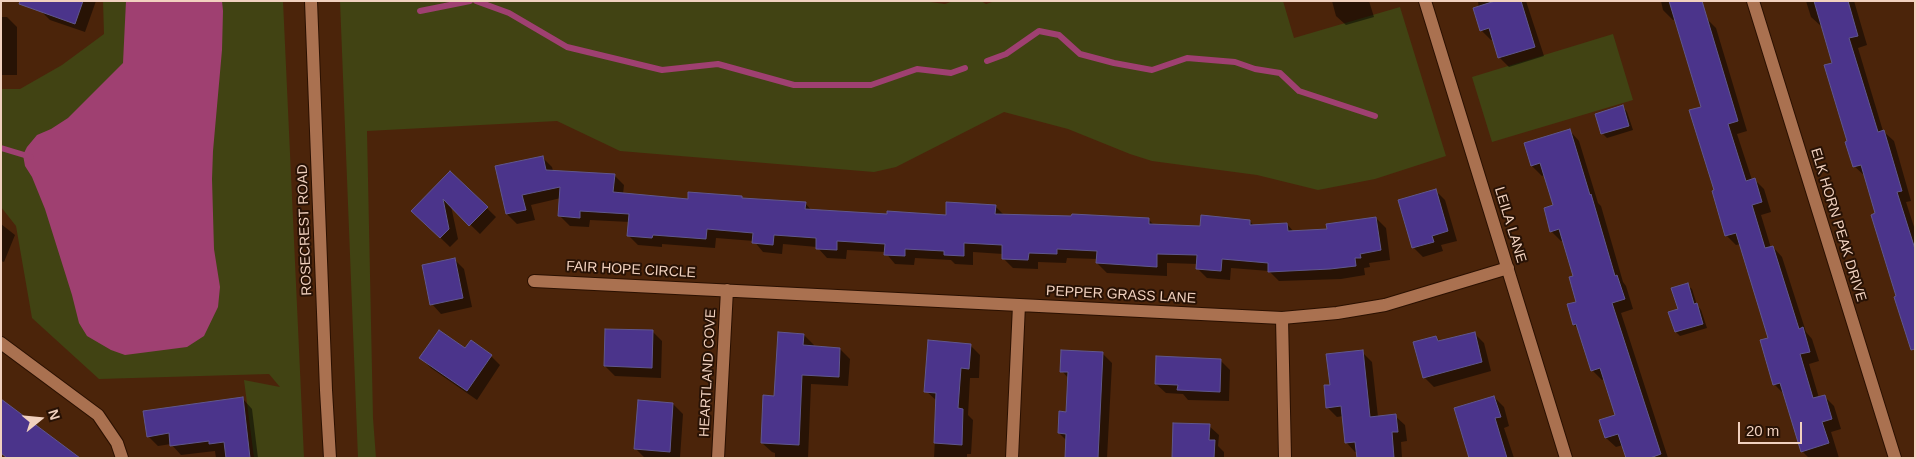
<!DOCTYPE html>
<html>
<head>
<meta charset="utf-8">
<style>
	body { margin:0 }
	#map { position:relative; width:1916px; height:459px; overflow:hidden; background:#4b240a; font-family:Arial,sans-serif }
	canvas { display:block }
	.frame { position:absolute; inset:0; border:2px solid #f1d1bf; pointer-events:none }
	.north { position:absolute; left:15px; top:394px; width:50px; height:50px; -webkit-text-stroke:4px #281205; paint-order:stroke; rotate:73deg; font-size:14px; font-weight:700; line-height:20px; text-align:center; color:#f1d1bf }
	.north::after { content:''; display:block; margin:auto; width:18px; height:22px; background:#f1d1bf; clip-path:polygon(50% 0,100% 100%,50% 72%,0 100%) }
	.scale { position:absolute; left:1738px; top:422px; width:64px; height:22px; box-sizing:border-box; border:2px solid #f1d1bf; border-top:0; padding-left:6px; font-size:15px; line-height:18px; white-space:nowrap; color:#f1d1bf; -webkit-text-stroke:4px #281205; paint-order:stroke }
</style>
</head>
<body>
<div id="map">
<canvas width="1916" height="459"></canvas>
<div class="frame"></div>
<div class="north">N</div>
<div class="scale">20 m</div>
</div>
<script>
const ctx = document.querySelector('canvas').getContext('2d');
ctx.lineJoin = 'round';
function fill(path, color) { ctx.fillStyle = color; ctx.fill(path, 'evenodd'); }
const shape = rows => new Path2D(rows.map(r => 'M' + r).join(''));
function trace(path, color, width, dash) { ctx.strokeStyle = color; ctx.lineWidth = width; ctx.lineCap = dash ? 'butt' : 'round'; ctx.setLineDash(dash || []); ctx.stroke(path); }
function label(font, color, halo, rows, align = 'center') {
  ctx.font = font + ' Arial,sans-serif'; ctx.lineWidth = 4; ctx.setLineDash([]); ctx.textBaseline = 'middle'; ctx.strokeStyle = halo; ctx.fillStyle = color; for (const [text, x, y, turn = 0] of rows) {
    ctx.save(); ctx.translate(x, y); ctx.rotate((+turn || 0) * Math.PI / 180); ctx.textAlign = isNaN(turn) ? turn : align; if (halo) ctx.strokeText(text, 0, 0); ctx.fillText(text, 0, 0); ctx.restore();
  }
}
const green = shape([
	[103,1,283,1,304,458,254,458,244,380,280,387,269,374,99,379,32,318,16,226,1,207,1,89,20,89,62,65,104,34],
	[340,1,923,1,945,4,953,1,981,1,986,4,995,1,1283,1,1294,38,1400,7,1446,156,1375,179,1318,190,1257,175,1152,161,1130,154,1068,129,1004,112,896,167,874,172,620,151,557,121,367,131,373,418,376,458,358,458],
	[1613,34,1633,100,1492,142,1472,77]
]);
const water = shape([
	[126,1,222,1,223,11,222,50,213,151,212,179,214,249,220,287,218,307,204,336,187,347,125,355,111,350,87,336,79,323,72,295,45,209,32,177,25,166,23,155,27,147,37,135,51,129,68,118,123,63]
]);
const shadow = shape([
	[43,1,96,1,85,32,50,20,40,10],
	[1332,1,1369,1,1374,17,1346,25,1336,16],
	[1478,1,1526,1,1544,56,1509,67,1499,57,1494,39,1491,40,1481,30],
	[1661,1,1697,1,1707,19,1716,28,1747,131,1737,134,1752,180,1755,180,1764,189,1771,212,1761,215,1771,248,1773,247,1782,257,1806,332,1812,339,1819,361,1809,364,1819,398,1824,396,1834,406,1841,429,1831,432,1839,458,1809,458,1802,451,1784,394,1774,384,1770,338,1740,244,1736,245,1726,235,1716,191,1702,107,1675,19,1673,20,1663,10],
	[1806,1,1854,1,1867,45,1858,48,1883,131,1894,141,1911,201,1906,202,1915,230,1915,330,1903,321,1872,215,1876,214,1865,176,1854,166,1834,64,1823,26,1821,26,1811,17],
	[1,17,7,17,17,27,17,75,1,75],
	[1623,107,1627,112,1633,130,1607,138,1602,133],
	[1570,131,1579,141,1598,203,1601,206,1623,282,1626,286,1633,309,1621,313,1668,458,1627,458,1623,445,1616,447,1606,438,1616,416,1604,379,1602,380,1592,370,1579,329,1574,325,1569,305,1578,303,1574,277,1564,240,1561,241,1551,231,1554,206,1545,175,1542,176,1532,166,1526,144],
	[542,157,552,167,553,171,614,175,624,185,623,194,689,200,743,199,805,203,812,211,888,215,947,216,995,206,1004,215,1148,219,1155,226,1201,227,1250,221,1254,226,1287,224,1294,232,1328,230,1376,218,1386,228,1390,260,1369,263,1370,267,1364,268,1365,275,1341,279,1279,281,1269,271,1231,268,1230,280,1207,278,1197,268,1198,264,1167,263,1167,276,1107,273,1097,263,1097,259,1067,258,1066,263,1038,262,1038,269,1013,268,1003,258,1003,254,973,252,973,265,955,264,951,260,915,258,914,265,895,264,885,252,847,250,846,259,827,258,817,247,783,244,782,254,763,252,754,241,716,238,715,248,662,244,662,247,638,245,629,236,630,222,590,220,589,227,570,226,560,216,561,198,531,205,535,220,517,224,507,214,497,167],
	[450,172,496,217,480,234,451,206,458,239,450,247,413,211],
	[1435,190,1445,200,1457,241,1441,245,1443,251,1423,257,1413,247],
	[1,224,15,235,4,262,1,261],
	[455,260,464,269,472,307,441,314,432,304],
	[1687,285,1692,289,1697,305,1701,310,1707,328,1680,336,1676,332],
	[653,332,662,341,661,378,615,376,605,366],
	[1474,333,1484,343,1491,371,1434,387,1424,377,1436,337,1441,342],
	[804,335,814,345,813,347,840,349,850,359,848,386,811,384,808,458,775,458,775,453,772,452,762,443,776,397],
	[970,345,980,355,979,378,970,378,968,415,973,420,971,454,967,454,967,458,934,458,937,401,926,391],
	[466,350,491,356,500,365,477,400,431,368,421,358],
	[1362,352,1372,362,1378,417,1395,416,1405,425,1407,441,1401,442,1402,458,1358,458,1358,452,1355,452,1346,442,1343,416,1337,417,1327,407,1331,386],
	[1102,353,1112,363,1107,458,1066,458,1067,441,1059,433,1068,413,1069,379,1062,371],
	[1220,360,1230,370,1229,401,1188,400,1183,394,1166,393,1156,384],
	[1494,397,1504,407,1509,426,1504,428,1514,458,1478,458],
	[243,399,252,409,258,458,216,458,215,451,181,455,171,444,158,446,148,436],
	[673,404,683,414,680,458,645,458,636,449],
	[1209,426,1219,435,1218,446,1224,452,1224,458,1173,458]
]);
const stream = shape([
	[476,1,509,13,567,47,662,70,718,64,794,85,871,85,917,69,951,73,965,68],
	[420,11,470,1],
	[987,61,1006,54,1039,31,1059,35,1080,54,1114,63,1152,70,1187,58,1235,62,1255,69,1280,73,1299,91,1375,116],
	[1,148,31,157]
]);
const building = shape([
	[20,1,83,1,75,24,19,4,20,1],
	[1495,1,1521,1,1535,47,1498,58,1489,28,1480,31,1473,8,1495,1],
	[1669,1,1702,1,1738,121,1728,124,1746,181,1755,178,1762,202,1752,205,1765,248,1773,246,1799,329,1803,327,1810,352,1800,354,1813,398,1825,395,1832,419,1822,422,1829,443,1801,452,1780,383,1773,385,1760,340,1768,338,1736,233,1725,236,1712,191,1714,190,1689,110,1701,107,1669,1],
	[1814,1,1848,1,1858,36,1849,38,1878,132,1884,130,1902,191,1897,192,1915,249,1915,349,1911,350,1894,297,1896,296,1871,215,1875,213,1861,165,1853,167,1845,142,1847,141,1824,65,1832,63,1814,1],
	[1623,105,1629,126,1601,134,1595,114,1623,105],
	[1570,129,1590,195,1591,194,1615,276,1617,275,1625,299,1612,303,1661,454,1650,458,1626,458,1618,434,1605,438,1599,420,1615,415,1600,368,1591,371,1576,324,1573,325,1567,304,1576,302,1569,277,1573,276,1559,229,1550,232,1544,208,1553,205,1540,163,1531,166,1524,143,1570,129],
	[543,156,546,170,615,174,613,192,688,199,688,192,742,196,742,198,806,202,805,209,887,214,887,211,946,215,946,202,996,205,995,214,1071,216,1072,214,1149,218,1149,224,1200,226,1201,215,1250,220,1250,225,1287,223,1288,231,1327,229,1326,224,1376,217,1381,250,1360,254,1361,258,1355,258,1356,266,1330,269,1268,272,1268,263,1222,259,1221,271,1196,269,1197,255,1157,254,1157,267,1096,263,1097,251,1057,249,1057,254,1029,253,1028,260,1002,259,1002,245,964,243,964,256,944,255,944,251,905,249,905,256,884,255,885,244,837,241,837,250,816,249,816,238,774,235,773,245,752,243,753,233,707,229,706,239,653,235,652,238,627,236,629,214,580,211,580,218,558,216,560,187,522,195,526,210,506,214,495,166,543,156],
	[450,171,488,207,469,226,443,199,449,229,440,238,411,211,450,171],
	[1436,189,1448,231,1432,236,1434,242,1412,248,1398,200,1436,189],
	[455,258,463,298,430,305,422,265,455,258],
	[1688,283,1694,304,1697,303,1703,324,1675,332,1668,312,1678,309,1671,288,1688,283],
	[605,329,653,330,652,368,604,366,605,329],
	[439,330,465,348,471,340,492,355,467,391,419,358,439,330],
	[778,332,804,334,803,345,840,348,839,377,802,375,799,445,761,443,763,395,774,396,778,332],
	[1475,332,1482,362,1423,378,1413,342,1436,336,1438,341,1475,332],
	[928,340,971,344,969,369,961,368,958,408,963,409,962,445,934,443,936,393,924,392,928,340],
	[1061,350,1103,352,1098,458,1065,458,1066,434,1058,433,1059,411,1066,412,1068,372,1060,372,1061,350],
	[1363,350,1370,417,1396,414,1398,432,1392,432,1394,458,1357,458,1355,442,1345,443,1341,406,1326,408,1324,385,1330,385,1326,354,1363,350],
	[1156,356,1221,359,1220,392,1177,390,1178,385,1155,384,1156,356],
	[1494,396,1501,417,1495,418,1507,458,1469,458,1454,408,1494,396],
	[243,397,250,458,226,458,224,442,209,444,209,441,170,446,169,433,147,437,143,411,243,397],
	[1,399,80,458,7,458,1,453,1,399],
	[638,400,673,403,670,452,634,449,638,400],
	[1173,423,1210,424,1209,440,1215,440,1214,458,1172,458,1173,423]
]);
const street = shape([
	[1425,1,1566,458],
	[1753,1,1895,458],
	[534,281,1282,318,1337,313,1385,305,1508,268],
	[1282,318,1285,458],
	[1,343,98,415,117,443,122,458],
	[718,458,727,290],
	[1012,458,1019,305]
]);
const secondary = shape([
	[311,1,326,390,330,458]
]);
const streetNames = [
	["LEILA LANE",1510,225,73],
	["ELK HORN PEAK DRIVE",1838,225,73],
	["ROSECREST ROAD",305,230,-92],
	["FAIR HOPE CIRCLE",631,270,3],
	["PEPPER GRASS LANE",1121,295,3],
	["HEARTLAND COVE",708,373,-87]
];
fill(green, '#414313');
fill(water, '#9f4071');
fill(shadow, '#0007');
trace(stream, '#9f4071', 6);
fill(building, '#4b348b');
trace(building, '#60578d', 1);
trace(street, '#2a1001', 14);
trace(secondary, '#2a1001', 14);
trace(street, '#aa7150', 12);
trace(secondary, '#aa7150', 12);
label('14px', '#f1d1bf', '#281205', streetNames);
</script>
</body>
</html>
